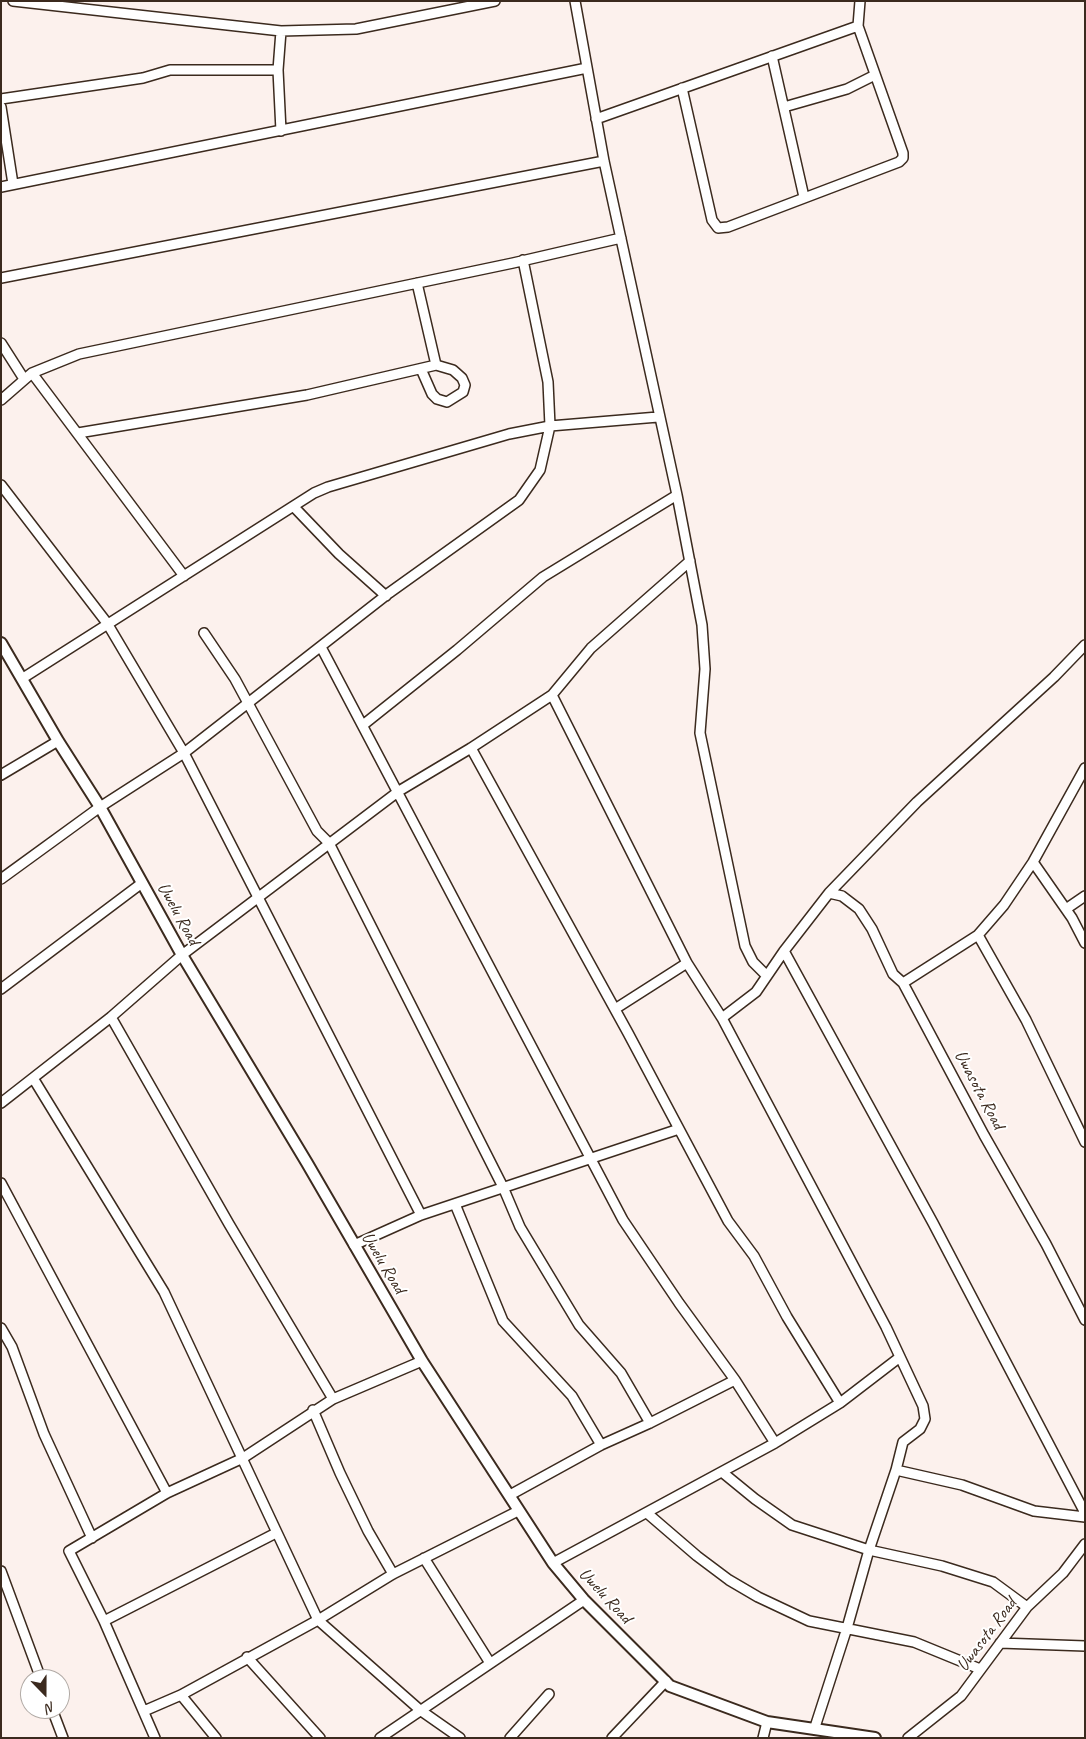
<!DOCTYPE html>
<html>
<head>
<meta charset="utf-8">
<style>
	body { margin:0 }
	#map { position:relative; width:1086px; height:1739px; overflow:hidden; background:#fcf1ed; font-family:Caveat,sans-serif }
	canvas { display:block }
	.frame { position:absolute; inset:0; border:2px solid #3b2a1e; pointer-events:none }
	.north { position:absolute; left:20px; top:1669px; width:50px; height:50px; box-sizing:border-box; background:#fff; border:1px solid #b1aaa5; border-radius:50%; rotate:158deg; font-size:14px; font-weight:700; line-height:20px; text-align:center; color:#3b2a1e }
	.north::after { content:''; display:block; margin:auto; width:18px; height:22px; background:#3b2a1e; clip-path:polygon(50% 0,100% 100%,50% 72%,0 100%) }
</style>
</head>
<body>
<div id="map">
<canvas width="1086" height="1739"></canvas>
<div class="frame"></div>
<div class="north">N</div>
</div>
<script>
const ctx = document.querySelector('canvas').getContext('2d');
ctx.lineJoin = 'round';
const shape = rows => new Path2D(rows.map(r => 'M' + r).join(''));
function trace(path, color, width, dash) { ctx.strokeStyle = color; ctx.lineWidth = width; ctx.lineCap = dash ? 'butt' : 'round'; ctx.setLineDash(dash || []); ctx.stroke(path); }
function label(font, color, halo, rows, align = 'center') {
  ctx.font = font + ' Caveat,sans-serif'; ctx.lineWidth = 4; ctx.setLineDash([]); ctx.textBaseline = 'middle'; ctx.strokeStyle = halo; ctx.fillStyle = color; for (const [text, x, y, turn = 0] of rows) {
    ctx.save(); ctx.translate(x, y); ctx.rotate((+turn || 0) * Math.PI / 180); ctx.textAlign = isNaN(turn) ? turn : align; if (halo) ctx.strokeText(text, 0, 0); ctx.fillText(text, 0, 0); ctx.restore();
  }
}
const minor = shape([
	[13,1,281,31,356,29,495,1],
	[575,1,604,161,677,495,702,625,705,669,700,733,745,946,753,962,767,976],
	[772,56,804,197],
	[682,88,712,220,718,228,728,227,899,162,903,158,903,153,858,26,860,1],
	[1,99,143,78,170,70,278,70],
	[1,107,13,184],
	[784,107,847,89,875,75],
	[596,119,858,26],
	[281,131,278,70,281,31],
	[1,187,587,68],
	[1,278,604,161],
	[1,343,24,379],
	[421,369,432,394,437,399,447,402,463,392,465,385,462,378,453,370,436,365],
	[32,373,184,576],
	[1,400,32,373,79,354,513,263,621,238],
	[78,433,307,395,436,365,417,283],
	[1,485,107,623,184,753,421,1215],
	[294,507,339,554,386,596],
	[204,633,235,679,317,831,329,843,503,1187,520,1227,579,1325,621,1373,650,1423],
	[321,647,623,1220,679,1303,735,1380,775,1443],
	[23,678,314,493,328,487,509,434,550,426,658,417],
	[552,695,687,963,722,1018,886,1327,923,1406,925,1419,920,1429,903,1442,896,1470],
	[363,725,457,650,543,577,677,495],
	[471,748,628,1033,728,1221,754,1256,787,1317,840,1403],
	[1,775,58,741],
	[1033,862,1072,918,1085,943],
	[1,879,100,807,184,753,389,593,519,500,540,470,550,426,548,382,523,260],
	[829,893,842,896,859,909,872,929,893,974,903,983,984,1135,1046,1244,1085,1320],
	[1066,909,1085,896],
	[978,935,1026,1020,1085,1142],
	[784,951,933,1223,1085,1513],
	[903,983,978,935,1004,905,1033,862,1085,768],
	[1,989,142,883],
	[615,1009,687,963],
	[111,1017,229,1224,333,1399],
	[722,1018,756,992,784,951,829,893,917,802,1054,677,1085,645],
	[33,1078,164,1292,318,1620,420,1710,460,1738],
	[1,1103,111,1017,182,955,399,791,471,748,552,695,591,648,690,561],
	[1,1183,167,1493],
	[455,1204,503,1321,572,1396,601,1445],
	[354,1245,421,1215,679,1129],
	[1,1328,12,1347,44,1434,92,1538],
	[313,1410,340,1473,368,1531,393,1574],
	[722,1472,755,1499,792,1525,869,1550,942,1566,993,1582,1027,1607],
	[510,1495,601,1445,650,1423,735,1380],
	[647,1513,697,1556,729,1580,758,1597,809,1621,914,1642,980,1669],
	[424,1558,490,1663],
	[553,1563,775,1443,840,1403,900,1357],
	[1,1571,41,1679],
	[104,1621,276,1533],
	[1000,1643,1085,1646],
	[247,1657,320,1738],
	[181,1695,216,1738],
	[52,1709,63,1738],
	[144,1711,181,1695,318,1620,393,1574,518,1511],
	[815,1727,847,1628,869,1550,896,1470,962,1485,1034,1511,1085,1517],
	[155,1738,104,1621,69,1551,167,1493,243,1458,333,1399,422,1361],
	[380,1738,584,1600],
	[510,1738,549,1694],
	[612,1738,666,1681],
	[763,1738,767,1722],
	[908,1738,961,1696,1027,1607,1063,1573,1085,1544]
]);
const tertiary = shape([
	[1,643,58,741,100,807,182,955,307,1163,422,1361,553,1563,584,1600,670,1686,767,1722,875,1738]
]);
const streetNames = [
	["Uwelu Road",178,914,61],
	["Uwasota Road",979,1090,62],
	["Uwelu Road",383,1263,59],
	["Uwelu Road",605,1596,47],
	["Uwasota Road",987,1635,-53]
];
trace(minor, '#3b2a1e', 12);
trace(tertiary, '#3b2a1e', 14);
trace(minor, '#fff', 9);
trace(tertiary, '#fff', 10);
label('18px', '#3b2a1e', '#fff', streetNames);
</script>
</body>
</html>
